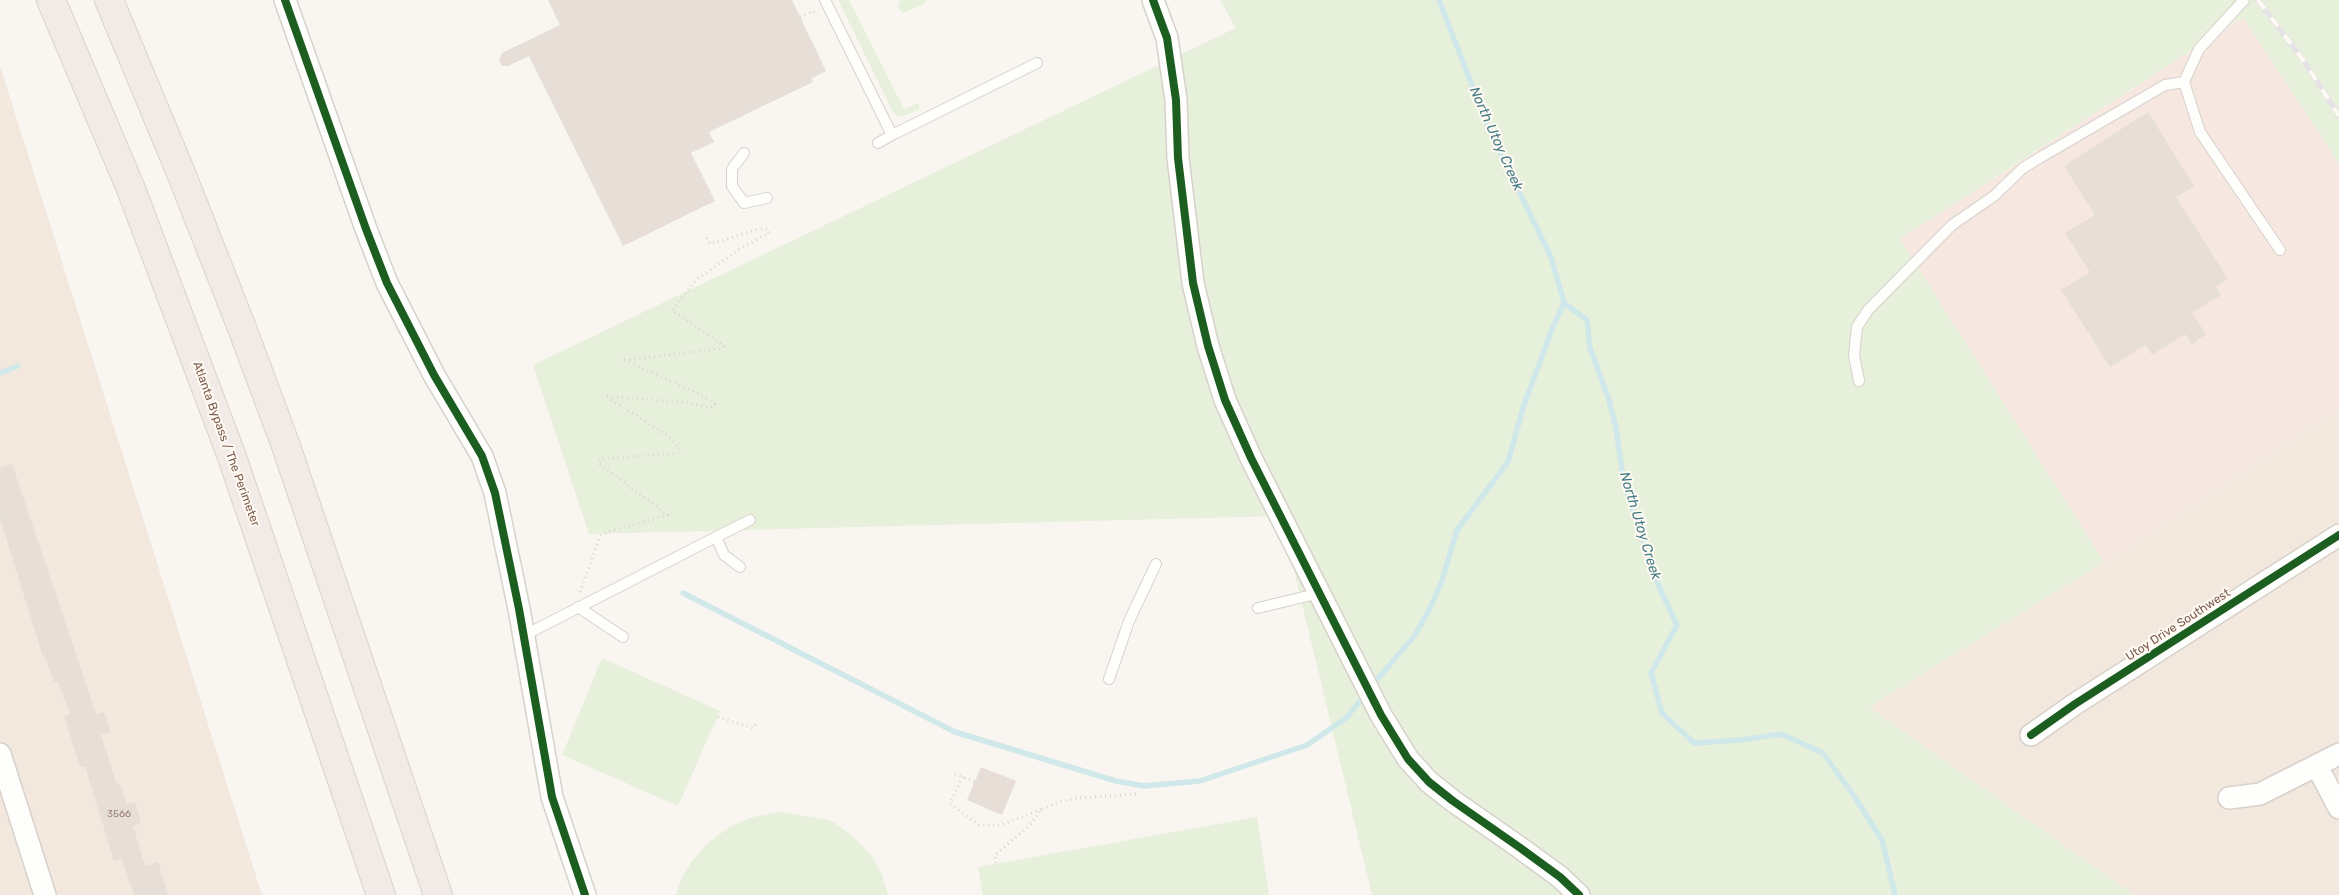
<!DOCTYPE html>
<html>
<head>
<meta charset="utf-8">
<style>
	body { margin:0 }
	canvas { display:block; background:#f9f5f0 }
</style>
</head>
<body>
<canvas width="2339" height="895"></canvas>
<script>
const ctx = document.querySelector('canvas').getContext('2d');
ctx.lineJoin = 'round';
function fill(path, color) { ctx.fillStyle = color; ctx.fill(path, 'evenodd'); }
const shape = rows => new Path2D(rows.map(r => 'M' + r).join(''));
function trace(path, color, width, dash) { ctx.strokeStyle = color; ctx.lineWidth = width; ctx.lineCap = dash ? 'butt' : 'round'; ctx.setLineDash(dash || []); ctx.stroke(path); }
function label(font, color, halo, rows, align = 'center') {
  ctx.font = font + ' Rubik,sans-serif'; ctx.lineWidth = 4; ctx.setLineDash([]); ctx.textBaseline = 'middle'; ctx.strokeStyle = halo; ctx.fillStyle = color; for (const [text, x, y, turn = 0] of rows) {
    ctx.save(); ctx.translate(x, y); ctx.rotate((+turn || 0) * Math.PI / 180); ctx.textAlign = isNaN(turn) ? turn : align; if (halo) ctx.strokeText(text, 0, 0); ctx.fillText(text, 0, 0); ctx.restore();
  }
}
const residential = shape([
	[0,66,262,895,0,895],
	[2339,408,2339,895,2134,895,1868,707,2104,562]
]);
const commercial = shape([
	[2244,17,2339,164,2339,408,2104,562,1900,239]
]);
const green = shape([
	[838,0,849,0,904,109,916,104,919,104,919,109,903,116,897,116,893,112],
	[900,0,927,0,924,4,903,13,898,7],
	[1220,0,2339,0,2339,164,2243,17,1900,239,2104,562,1869,707,2134,895,1372,895,1281,516,589,534,533,365,1236,28],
	[602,658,720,711,678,806,562,755],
	[781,812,830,820,853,836,871,855,881,872,888,895,676,895,681,879,692,861,709,842,731,826,753,817],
	[1257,817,1269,895,983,895,978,867]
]);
const stream = shape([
	[1439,0,1490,132,1551,257,1564,303,1587,320,1590,348,1609,400,1616,428,1624,484,1660,589,1677,625,1651,673,1662,713,1694,743,1741,740,1781,734,1823,753,1854,796,1882,840,1895,895],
	[0,373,18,366],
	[683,593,955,732,1116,781,1144,786,1200,781,1307,745,1345,719,1366,694],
	[1371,687,1415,635,1429,610,1442,581,1457,530,1508,462,1523,408,1552,329,1564,303]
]);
const building = shape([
	[548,0,792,0,826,71,811,79,813,82,709,132,714,142,691,153,715,201,623,246,529,56,508,66,502,66,499,60,502,53,560,25],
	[2148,112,2194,186,2176,197,2228,279,2216,287,2221,295,2192,313,2206,334,2192,344,2185,334,2152,355,2146,345,2110,367,2061,290,2090,272,2065,233,2095,215,2064,166],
	[12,464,96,714,104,712,111,732,101,735,117,785,120,784,127,805,135,802,141,823,133,826,145,866,158,862,168,895,134,895,122,859,114,861,85,766,80,767,64,716,70,714,58,681,54,683,45,656,43,657,0,518,0,468],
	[981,767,1016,781,1002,815,967,800]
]);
const path = shape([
	[800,17,813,11,814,13],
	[580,592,600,536,607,532,668,515,598,463,601,459,679,453,680,448,668,436,605,396,691,403,710,408,715,404,697,393,625,360,718,349,724,346,672,310,697,279,710,270,741,248,769,233,768,229,759,229,710,244,705,235],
	[718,717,753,728,757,722],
	[955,774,975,782],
	[963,777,950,804,979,825,1001,825,1042,809,1029,826,995,855,996,863],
	[1042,809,1062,801,1078,798,1136,794]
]);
const lane = shape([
	[825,0,892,135,1037,63],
	[2244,0,2199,49,2184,82,2200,132,2280,250],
	[878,143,892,135],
	[744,153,732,169,732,186,744,203,767,198],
	[1859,381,1854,355,1857,327,1868,310,1952,225,1994,196,2023,168,2041,157,2165,85,2184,82],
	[716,537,750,520],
	[578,607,623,637],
	[1258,608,1320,593],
	[523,636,716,537,724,555,740,567],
	[1109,679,1129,621,1156,564]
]);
const street = shape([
	[285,0,366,229,387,283,434,375,482,456,495,493,519,609,552,797,585,895],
	[1153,0,1167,38,1176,100,1178,158,1193,283,1208,346,1225,400,1251,458,1381,715,1408,759,1429,782,1453,801,1519,847,1560,877,1579,895],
	[2031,735,2075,704,2339,535],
	[0,754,45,895],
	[2317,766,2339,808],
	[2229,798,2260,794,2339,754]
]);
const highway = shape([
	[51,0,131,189,232,457,381,895],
	[109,0,181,173,242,328,286,446,438,895]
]);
const rail = shape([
	[2258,0,2306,64,2339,116]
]);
const cycleway = shape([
	[285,0,366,229,387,283,434,375,482,456,495,493,519,609,552,797,585,895],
	[1153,0,1167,38,1176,100,1178,158,1193,283,1208,346,1225,400,1251,458,1381,715,1408,759,1429,782,1453,801,1519,847,1560,877,1579,895],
	[2031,735,2075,704,2339,535]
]);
const numberNames = [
	["3566",119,814]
];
const streetNames = [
	["Atlanta Bypass / The Perimeter",226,444,70],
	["Utoy Drive Southwest",2178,625,-33]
];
const waterNames = [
	["North Utoy Creek",1496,139,66],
	["North Utoy Creek",1640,526,73]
];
fill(residential, '#f2e8de');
fill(commercial, '#f6e8e1');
fill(green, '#e7f0db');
trace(stream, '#d0e8ea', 5.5);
fill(building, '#e6ded7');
trace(lane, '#d7d1cb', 12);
trace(street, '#d7d1cb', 24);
trace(highway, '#dad1cc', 30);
trace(path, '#dcd5d0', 3, [1, 4]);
trace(lane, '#fefefd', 10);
trace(street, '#fefefd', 21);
trace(highway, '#f2eae7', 28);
trace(rail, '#e6e3e7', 5.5);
trace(rail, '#fffaf3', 4, [11]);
trace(cycleway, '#1b5e20', 8);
label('10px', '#977e72', null, numberNames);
label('12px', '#7a5c4d', '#fffaf3', streetNames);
label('italic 14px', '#437c86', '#fffaf3', waterNames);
</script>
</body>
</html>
